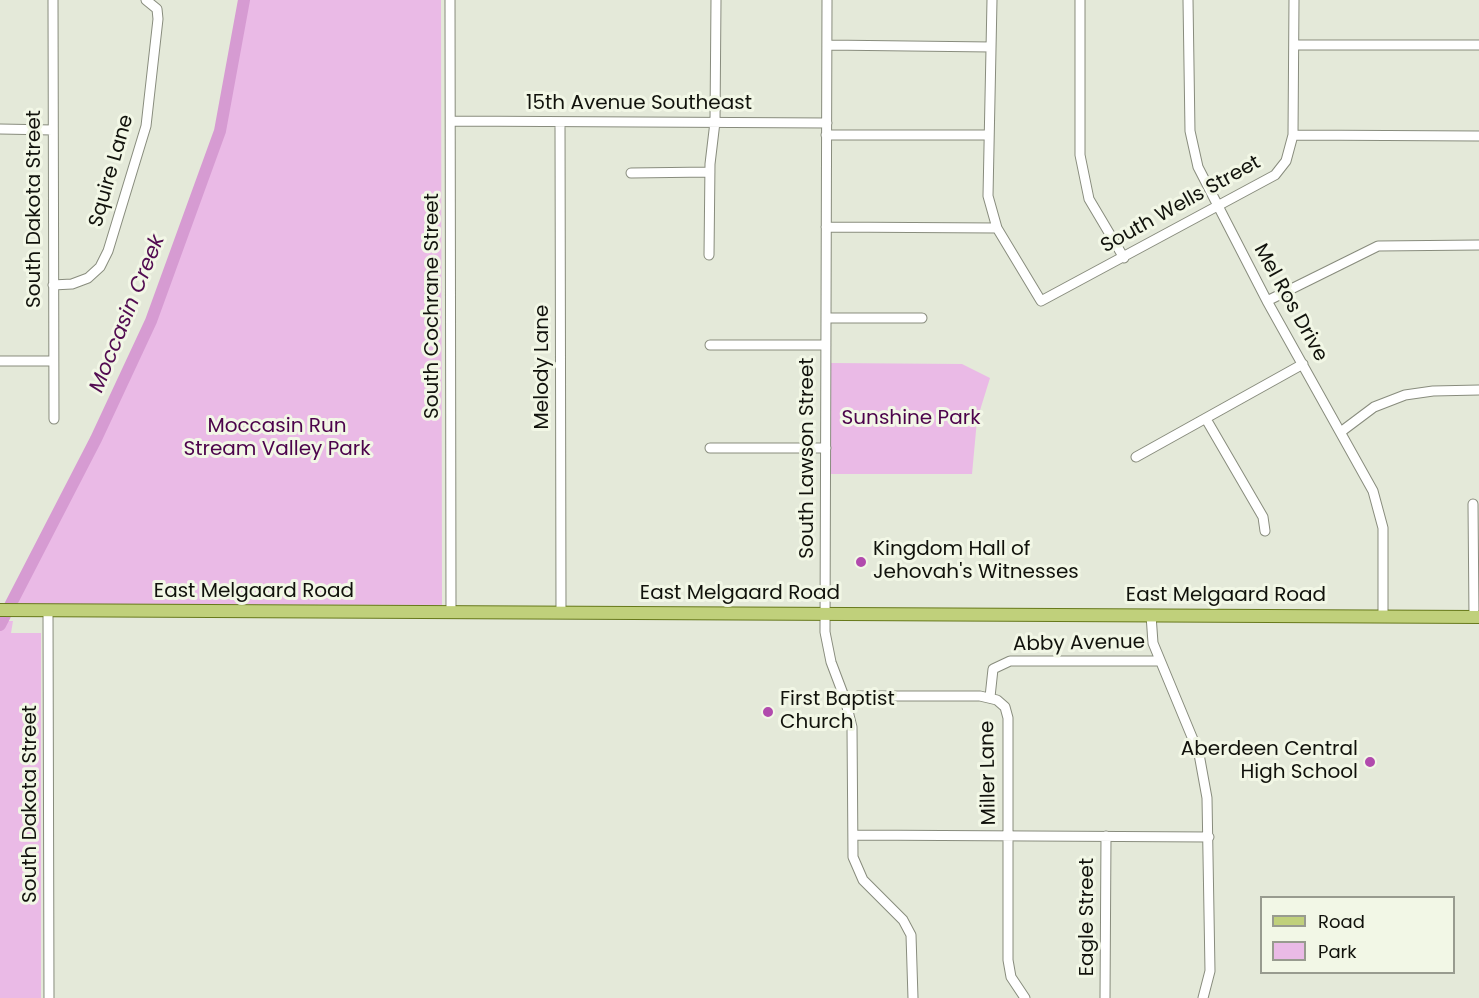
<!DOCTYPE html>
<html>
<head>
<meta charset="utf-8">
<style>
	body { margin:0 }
	#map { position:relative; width:1479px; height:998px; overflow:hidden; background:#e4e9d9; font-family:Poppins,sans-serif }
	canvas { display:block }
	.legend { position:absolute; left:1260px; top:896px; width:195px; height:78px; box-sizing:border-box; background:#f2f7e6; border:2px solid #989b8f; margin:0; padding:8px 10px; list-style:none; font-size:18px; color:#11120c }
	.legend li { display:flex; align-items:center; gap:12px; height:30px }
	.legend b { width:30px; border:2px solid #989b8f }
</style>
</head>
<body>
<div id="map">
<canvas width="1479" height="998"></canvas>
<ul class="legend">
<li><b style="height:8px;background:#c0d07b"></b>Road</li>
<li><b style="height:16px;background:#eabae6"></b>Park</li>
</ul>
</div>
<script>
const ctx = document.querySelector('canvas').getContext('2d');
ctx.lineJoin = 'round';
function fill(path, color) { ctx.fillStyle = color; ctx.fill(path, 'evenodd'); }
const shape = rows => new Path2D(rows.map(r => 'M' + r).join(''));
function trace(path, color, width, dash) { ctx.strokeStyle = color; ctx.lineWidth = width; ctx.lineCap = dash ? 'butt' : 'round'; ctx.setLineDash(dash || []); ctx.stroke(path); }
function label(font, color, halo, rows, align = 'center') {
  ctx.font = font + ' Poppins,sans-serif'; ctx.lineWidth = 6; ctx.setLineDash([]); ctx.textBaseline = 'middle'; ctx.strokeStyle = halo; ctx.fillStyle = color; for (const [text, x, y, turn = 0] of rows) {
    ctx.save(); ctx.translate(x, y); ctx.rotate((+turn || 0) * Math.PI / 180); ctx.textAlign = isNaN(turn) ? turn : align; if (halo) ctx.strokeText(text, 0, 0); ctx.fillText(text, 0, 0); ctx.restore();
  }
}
const green = shape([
	[244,0,441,0,442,605,22,604,11,600,96,439,151,321,220,131],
	[831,363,962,364,990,378,977,420,972,474,831,474],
	[0,621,13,621,11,633,41,633,41,998,0,998]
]);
const river = shape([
	[0,625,96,439,151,321,220,131,244,0]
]);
const minor = shape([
	[53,0,54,419],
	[450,0,451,612],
	[827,0,825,632,831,662,845,699,852,727,853,857,863,880,903,920,911,935,913,998],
	[992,0,988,196,997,228,1041,301,1275,175,1286,161,1293,135,1294,0],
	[1080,0,1080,155,1089,199,1124,258],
	[1188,0,1190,131,1198,167,1267,301,1373,491,1383,528,1383,616],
	[827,45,991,47],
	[1294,45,1479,45],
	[451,121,827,123],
	[560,122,561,613],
	[0,129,53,130],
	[826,135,989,135],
	[1293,135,1479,136],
	[631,173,710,172],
	[826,227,997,228],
	[709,255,710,164,715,122,716,0],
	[53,285,72,284,88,278,100,267,108,251,146,126,158,19,157,9,146,0],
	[1267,301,1378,246,1479,245],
	[826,318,922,318],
	[710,345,826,345],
	[0,361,53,361],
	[1206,419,1263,517,1265,531],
	[1342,431,1374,407,1405,395,1433,391,1479,390],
	[710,448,826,448],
	[1136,457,1303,364],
	[1473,504,1474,617],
	[48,611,49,998],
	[1151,615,1153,643,1199,754,1207,798,1210,971,1203,998],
	[990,697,993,669,1010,661,1160,661],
	[845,699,859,696,980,696,997,700,1005,707,1008,718,1008,960,1011,977,1025,998],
	[853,835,1209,837],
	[1105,998,1106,836]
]);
const major = shape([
	[0,610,1479,617]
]);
const markers = [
	[861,562,6,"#b14aad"],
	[768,712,6,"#b14aad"],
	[1370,762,6,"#b14aad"]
];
const streetNames = [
	["15th Avenue Southeast",639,104],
	["Squire Lane",112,171,-74],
	["South Wells Street",1181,205,-29],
	["South Dakota Street",35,209,-90],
	["Mel Ros Drive",1290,303,61],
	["South Cochrane Street",433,306,-90],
	["Melody Lane",543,367,-90],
	["South Lawson Street",808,458,-90],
	["East Melgaard Road",254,592],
	["East Melgaard Road",740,594],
	["East Melgaard Road",1226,596],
	["Abby Avenue",1079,644,-1],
	["Miller Lane",989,773,-91],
	["South Dakota Street",31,804,-90],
	["Eagle Street",1088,917,-90]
];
const parkNames = [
	["Sunshine Park",911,419],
	["Moccasin Run",277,427],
	["Stream Valley Park",277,450]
];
const poiNames = [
	["Kingdom Hall of",873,550],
	["Jehovah's Witnesses",873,573],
	["First Baptist",780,700],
	["Church",780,723],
	["Aberdeen Central",1358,750,"right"],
	["High School",1358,773,"right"]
];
const waterNames = [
	["Moccasin Creek",128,314,-68]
];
fill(green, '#eabae6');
trace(river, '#d69bd2', 12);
trace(minor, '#888c7d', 11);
trace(major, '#67791b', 14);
trace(minor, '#fff', 9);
trace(major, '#c0d07b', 12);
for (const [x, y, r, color] of markers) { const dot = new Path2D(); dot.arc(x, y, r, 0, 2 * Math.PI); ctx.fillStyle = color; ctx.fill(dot); trace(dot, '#f2f7e6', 2); }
label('20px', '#11120c', '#f2f7e6', streetNames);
label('20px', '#4c034b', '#f2f7e6', parkNames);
label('20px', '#11120c', '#f2f7e6', poiNames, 'left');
label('italic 21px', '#520b51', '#f2f7e6', waterNames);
</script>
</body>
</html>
